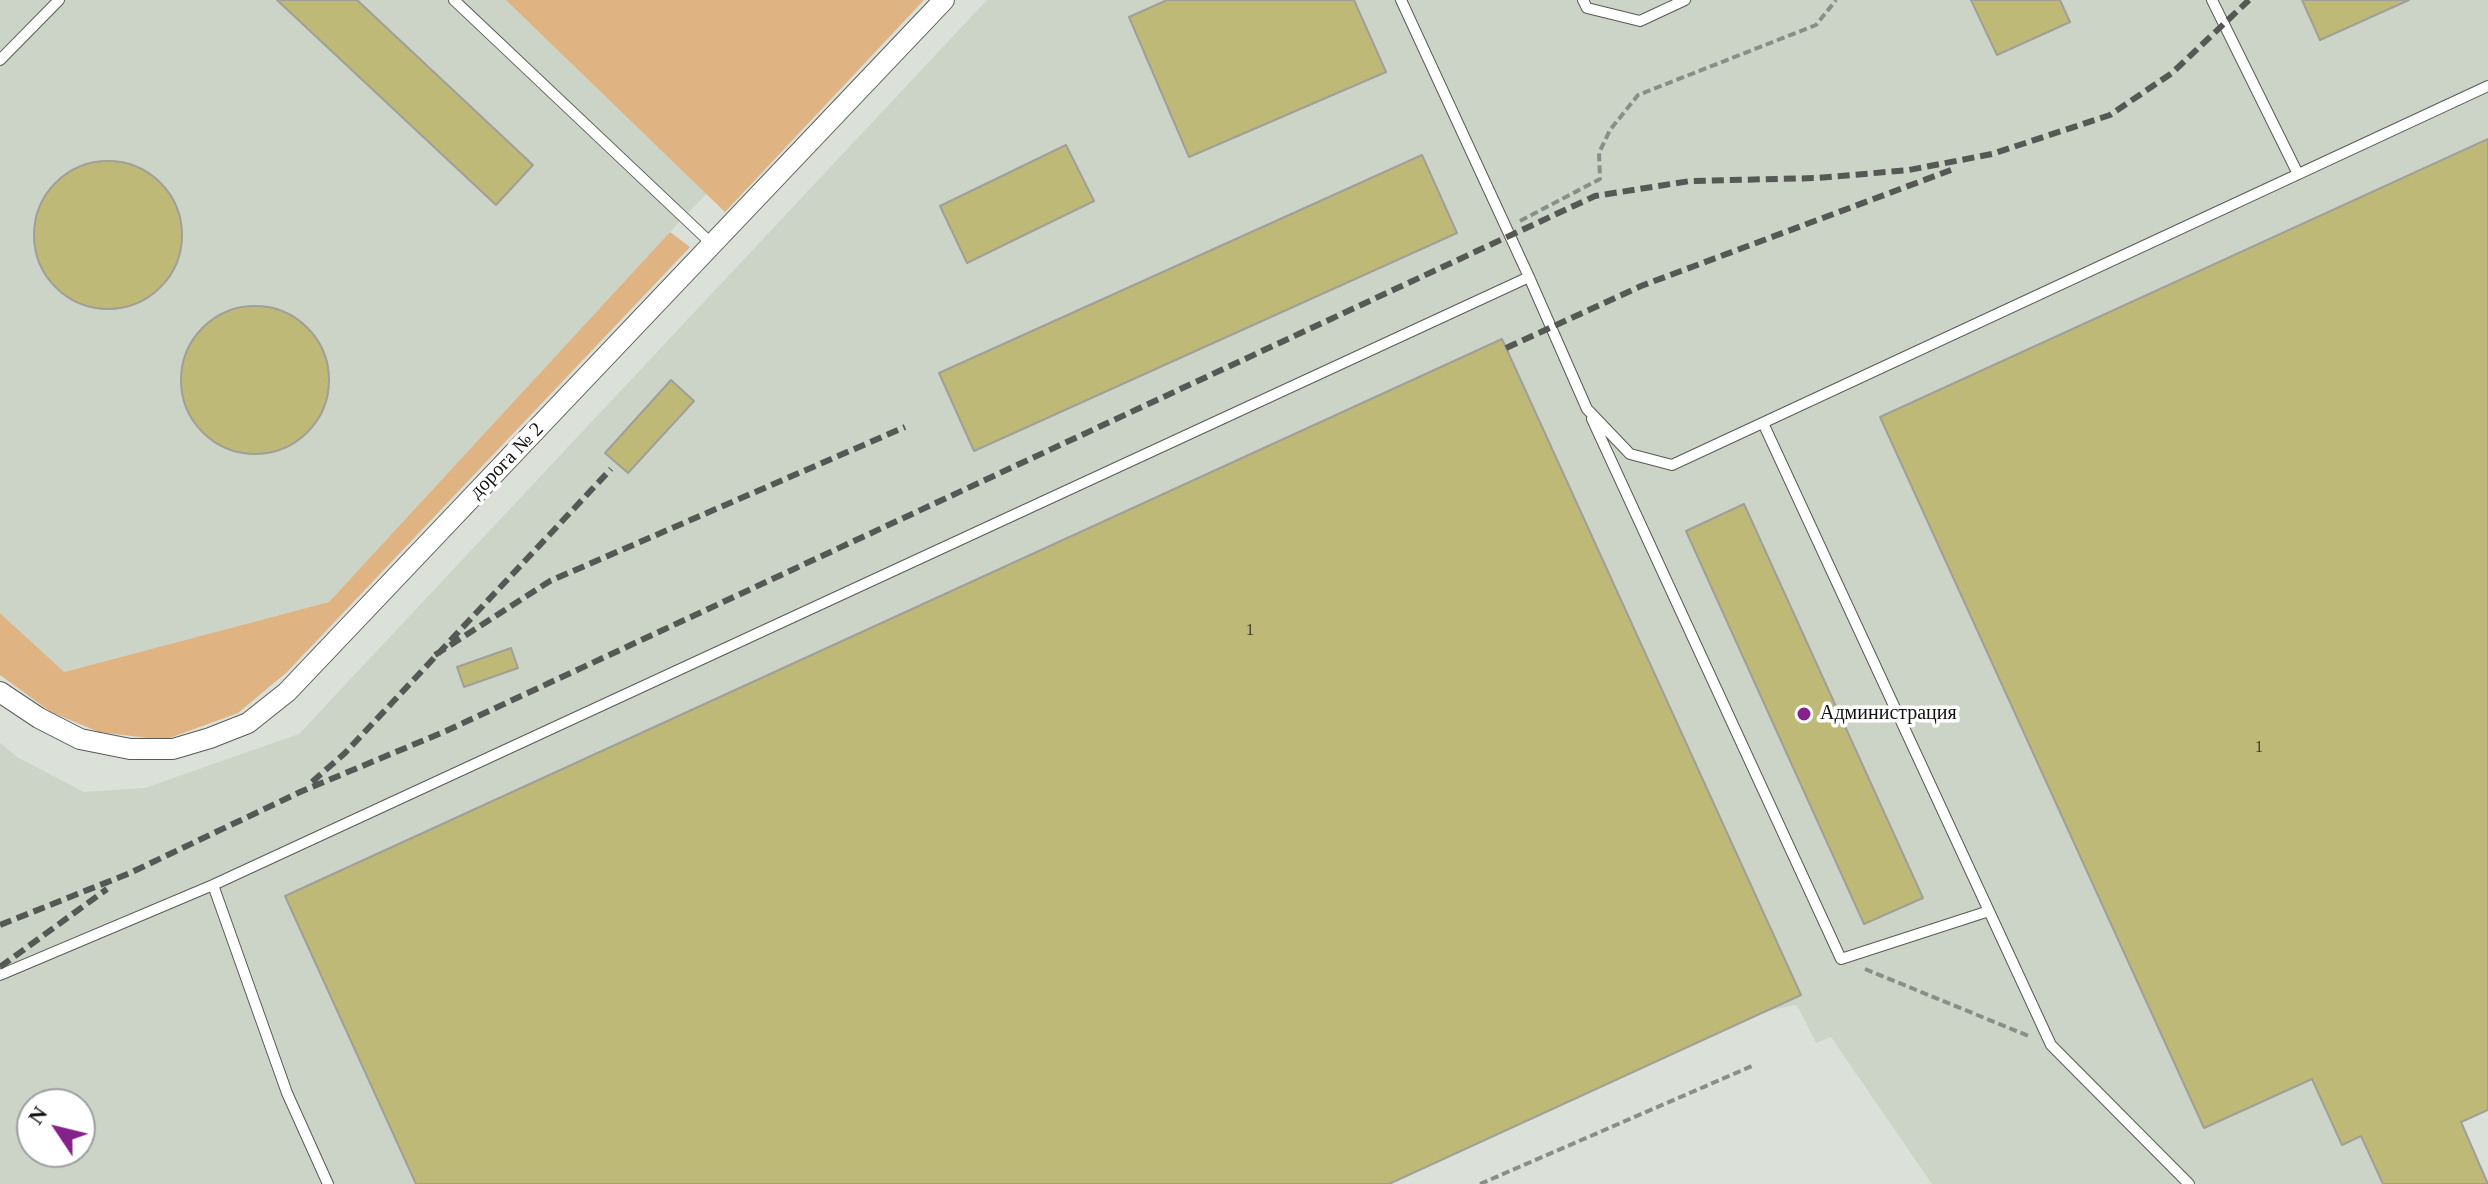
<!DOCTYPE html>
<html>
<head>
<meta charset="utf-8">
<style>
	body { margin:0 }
	#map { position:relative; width:2488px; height:1184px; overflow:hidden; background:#dbe0d9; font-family:Georgia,serif }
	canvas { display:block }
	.north { position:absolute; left:16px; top:1088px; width:80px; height:80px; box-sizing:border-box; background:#fff; border:2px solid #9fa09f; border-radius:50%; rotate:305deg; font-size:22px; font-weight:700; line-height:32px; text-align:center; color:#101210 }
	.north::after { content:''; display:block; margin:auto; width:28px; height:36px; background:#85218a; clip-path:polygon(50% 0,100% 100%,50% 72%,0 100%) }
</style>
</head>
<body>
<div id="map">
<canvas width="2488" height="1184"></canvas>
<div class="north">N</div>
</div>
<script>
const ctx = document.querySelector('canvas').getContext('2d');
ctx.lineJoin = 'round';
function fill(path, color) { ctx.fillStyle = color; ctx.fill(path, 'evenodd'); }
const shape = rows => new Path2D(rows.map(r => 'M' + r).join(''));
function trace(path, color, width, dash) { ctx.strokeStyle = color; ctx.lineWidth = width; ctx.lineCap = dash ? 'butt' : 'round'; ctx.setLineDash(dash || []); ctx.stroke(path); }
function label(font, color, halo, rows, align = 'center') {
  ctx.font = font + ' Georgia,serif'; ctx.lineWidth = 7; ctx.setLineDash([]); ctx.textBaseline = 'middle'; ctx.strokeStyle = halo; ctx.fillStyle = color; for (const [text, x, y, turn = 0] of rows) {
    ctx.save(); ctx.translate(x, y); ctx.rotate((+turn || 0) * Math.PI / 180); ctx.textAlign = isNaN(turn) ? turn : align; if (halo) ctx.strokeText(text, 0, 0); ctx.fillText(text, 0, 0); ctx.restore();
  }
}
const built = shape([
	[0,0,826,0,860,33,670,232,329,602,63,672,0,613],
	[987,0,2488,0,2488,1110,2461,1123,2488,1184,1932,1184,1831,1037,1816,1043,1797,1005,1769,1010,1386,1184,0,1184,0,743,17,757,84,792,145,788,299,734],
	[32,1104,80,1104,80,1152,32,1152]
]);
const green = shape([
	[506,0,924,0,725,212],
	[670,232,690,247,287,672,238,713,164,740,99,732,51,712,0,675,0,613,64,672,329,602]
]);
const building = shape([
	[277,0,357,0,533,165,496,205,277,0],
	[1167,0,1354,0,1386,72,1189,157,1129,17,1167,0],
	[1971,0,2060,0,2070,22,1997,55,1971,0],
	[2302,0,2409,0,2320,40,2302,0],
	[2488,139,2488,1110,2461,1122,2488,1184,2383,1184,2361,1136,2342,1145,2312,1079,2204,1128,1880,417,2488,139],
	[1066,145,1094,201,967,263,940,206,1066,145],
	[1422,155,1457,233,974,451,939,373,1422,155],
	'34 235a74 74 0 1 1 148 0a74 74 0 1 1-148 0Z',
	'181 380a74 74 0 1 1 148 0a74 74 0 1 1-148 0Z',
	[1502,339,1801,995,1389,1184,416,1184,285,896,1502,339],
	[671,380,694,401,628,473,605,453,671,380],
	[1744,504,1923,898,1864,924,1686,531,1744,504],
	[511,648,518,668,464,687,457,667,511,648]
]);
const path = shape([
	[1520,221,1600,179,1599,153,1610,130,1638,95,1816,25,1836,0],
	[1865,969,2031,1037],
	[1480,1184,1752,1066]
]);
const lane = shape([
	[454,0,713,245],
	[1401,0,1529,277,1587,409,1630,454,1672,465,2488,86],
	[1583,0,1587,8,1640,21,1685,0],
	[2212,0,2298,174],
	[0,60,59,0],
	[1592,419,1841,959,1989,911],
	[1763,423,2051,1045,2189,1184],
	[213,885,287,1093,328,1184],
	[0,975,213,885,1529,277]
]);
const street = shape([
	[0,692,39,718,80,739,130,749,173,749,210,738,248,723,287,692,944,0]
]);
const rail = shape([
	[1506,348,1641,286,1951,170],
	[435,655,550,581,905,427],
	[312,782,345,753,611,469],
	[0,925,130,873,300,792,446,731,1595,196,1690,181,1818,178,1909,170,1992,154,2110,115,2172,73,2249,0],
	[0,967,107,889]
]);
const markers = [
	[1804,714,8,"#85218a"]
];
const numberNames = [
	["1",1250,631],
	["1",2259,748]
];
const streetNames = [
	["дорога № 2",507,461,-46]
];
const poiNames = [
	["Администрация",1820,714]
];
fill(built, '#cbd4c7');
fill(green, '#dfb382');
fill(building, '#bfb978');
trace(building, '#a09f98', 2);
trace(lane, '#575b55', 12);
trace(street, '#575b55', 22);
trace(path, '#8a8e89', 4, [8, 4]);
trace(lane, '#fff', 10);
trace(street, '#fff', 20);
trace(rail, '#555854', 6, [12, 6]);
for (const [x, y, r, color] of markers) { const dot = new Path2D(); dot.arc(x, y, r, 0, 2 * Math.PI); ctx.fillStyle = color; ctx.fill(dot); trace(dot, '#fff', 3); }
label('16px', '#3c3c2a', null, numberNames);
label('20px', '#101210', '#fff', streetNames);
label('20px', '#101210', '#fff', poiNames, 'left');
</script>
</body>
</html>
